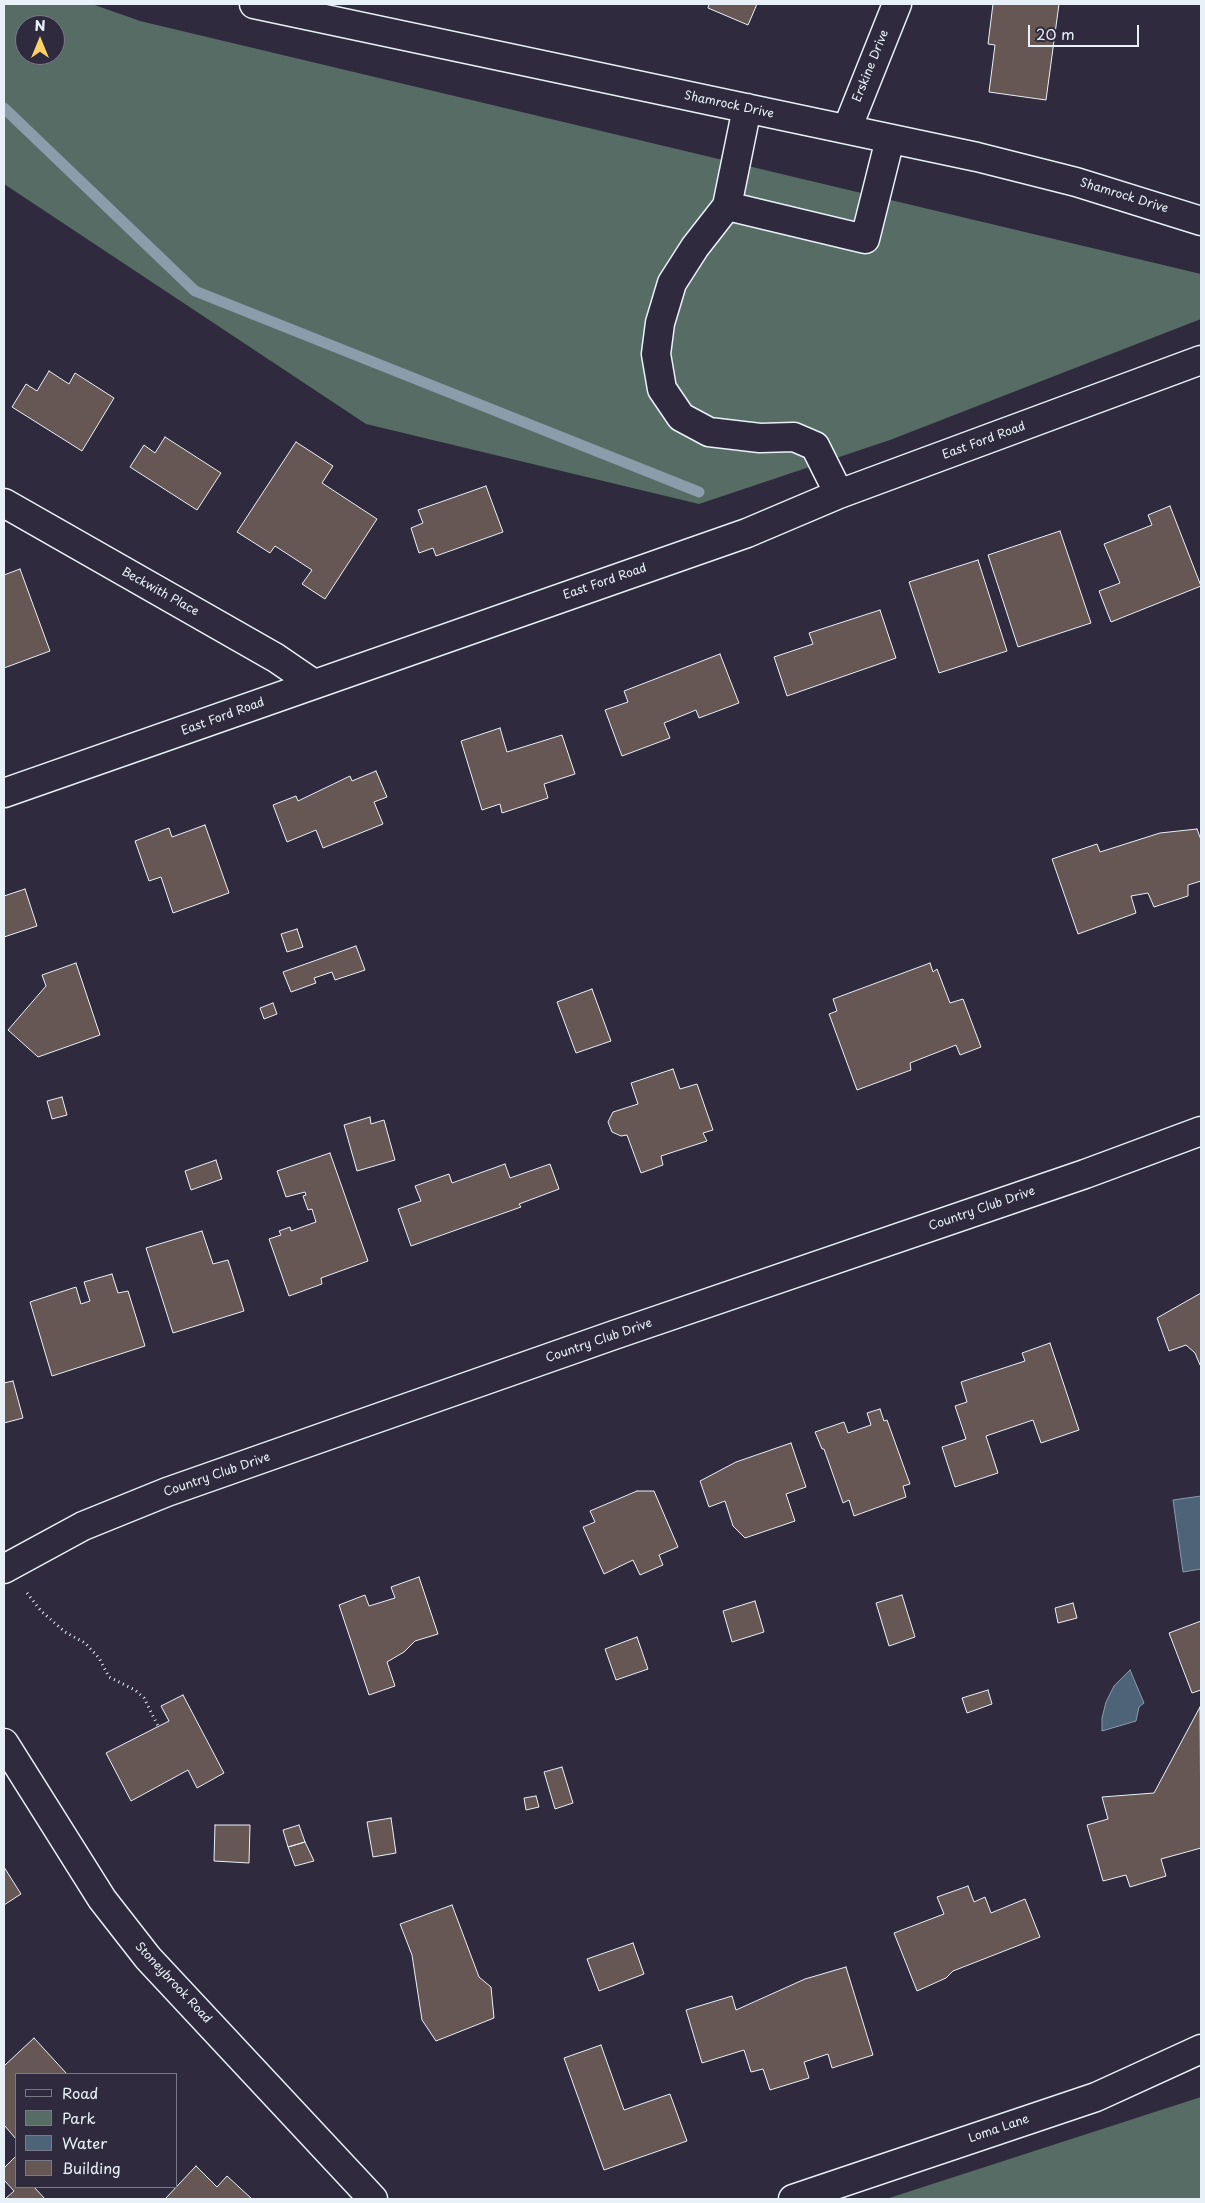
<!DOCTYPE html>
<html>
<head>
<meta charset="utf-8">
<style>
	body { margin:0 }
	#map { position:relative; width:1205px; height:2203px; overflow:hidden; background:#2f2a3d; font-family:"Playpen Sans",sans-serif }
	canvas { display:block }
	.frame { position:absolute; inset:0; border:5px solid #e8f1f8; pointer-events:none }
	.legend { position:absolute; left:15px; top:2073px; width:162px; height:115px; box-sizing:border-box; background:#2f2a3d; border:1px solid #797a88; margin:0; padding:6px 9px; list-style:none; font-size:15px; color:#e8f1f8 }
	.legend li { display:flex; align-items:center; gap:10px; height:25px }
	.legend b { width:25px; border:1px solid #797a88 }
	.north { position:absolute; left:15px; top:15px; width:50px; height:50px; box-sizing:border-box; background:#2f2a3d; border:1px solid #797a88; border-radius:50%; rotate:0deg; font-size:14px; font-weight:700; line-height:20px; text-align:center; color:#e8f1f8 }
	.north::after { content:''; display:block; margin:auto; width:18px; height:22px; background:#ffd166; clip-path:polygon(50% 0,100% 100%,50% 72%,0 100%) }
	.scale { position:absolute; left:1028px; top:25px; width:111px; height:22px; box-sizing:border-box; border:2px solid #e8f1f8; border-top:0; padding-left:6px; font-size:15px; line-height:18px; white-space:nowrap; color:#e8f1f8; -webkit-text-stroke:4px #2f2a3d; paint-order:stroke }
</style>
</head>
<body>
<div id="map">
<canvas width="1205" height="2203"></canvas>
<div class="frame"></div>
<ul class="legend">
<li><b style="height:6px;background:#2f2a3d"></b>Road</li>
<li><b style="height:14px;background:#576c65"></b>Park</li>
<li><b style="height:14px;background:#4d6378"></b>Water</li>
<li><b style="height:14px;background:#675754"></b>Building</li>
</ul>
<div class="north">N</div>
<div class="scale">20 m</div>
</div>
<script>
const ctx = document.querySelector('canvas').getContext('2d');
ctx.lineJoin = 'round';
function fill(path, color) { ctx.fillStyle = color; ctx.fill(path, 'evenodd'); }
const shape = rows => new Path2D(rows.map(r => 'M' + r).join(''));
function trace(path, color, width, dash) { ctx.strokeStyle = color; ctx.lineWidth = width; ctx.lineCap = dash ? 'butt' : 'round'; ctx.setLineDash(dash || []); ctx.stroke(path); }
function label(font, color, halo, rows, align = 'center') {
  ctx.font = font + ' "Playpen Sans",sans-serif'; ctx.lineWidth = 4; ctx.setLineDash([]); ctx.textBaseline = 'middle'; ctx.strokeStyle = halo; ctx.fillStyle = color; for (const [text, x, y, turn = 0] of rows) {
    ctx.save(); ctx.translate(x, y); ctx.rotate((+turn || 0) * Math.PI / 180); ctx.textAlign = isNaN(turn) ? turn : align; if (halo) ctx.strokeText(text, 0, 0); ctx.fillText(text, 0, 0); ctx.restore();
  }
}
const green = shape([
	[4,4,92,4,140,21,1201,274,1201,319,890,440,699,504,366,424,4,184],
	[25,25,55,25,55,55,25,55],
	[1201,2097,1201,2199,886,2199]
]);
const water = shape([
	[1201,1496,1201,1569,1183,1572,1173,1500,1201,1496],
	[1130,1670,1144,1703,1139,1707,1136,1721,1102,1731,1102,1718,1106,1702,1114,1686,1130,1670]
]);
const stream = shape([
	[4,108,195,291,699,492]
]);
const building = shape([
	[709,4,757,4,748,25,708,8,709,4],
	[993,4,1059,4,1046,100,989,92,995,45,988,44,993,4],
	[49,371,69,384,75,373,114,398,82,451,12,407,26,384,37,391,49,371],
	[165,437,221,473,197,510,130,467,144,445,155,453,165,437],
	[296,442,333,466,322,483,377,519,325,599,302,584,312,570,275,546,270,553,237,532,296,442],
	[486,486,503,532,436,556,433,548,419,553,411,528,423,523,418,510,486,486],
	[1170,506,1201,586,1111,622,1099,591,1120,583,1104,544,1152,525,1148,515,1170,506],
	[1060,531,1091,623,1018,647,988,555,1060,531],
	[978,560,1007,651,939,673,909,582,978,560],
	[20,569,50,651,4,668,4,575,20,569],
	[880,610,896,658,787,696,774,657,813,644,809,633,880,610],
	[720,654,739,703,699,718,696,710,664,723,670,738,622,756,605,710,628,702,624,691,720,654],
	[500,728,507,752,562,735,575,774,544,784,548,798,502,813,500,804,482,810,461,741,500,728],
	[376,771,387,797,374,802,383,824,323,848,316,830,287,842,273,805,296,796,298,801,350,776,352,781,376,771],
	[205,825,229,893,173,913,161,877,149,881,135,841,169,828,172,837,205,825],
	[1197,829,1201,840,1201,881,1188,885,1188,896,1154,907,1148,893,1131,896,1136,913,1078,934,1052,859,1097,844,1100,852,1160,833,1197,829],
	[25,889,37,926,4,937,4,896,25,889],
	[297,929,303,947,287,952,281,934,297,929],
	[356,946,365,970,335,980,332,972,314,978,316,983,291,992,283,972,356,946],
	[76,963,100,1035,38,1057,8,1030,46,986,42,975,76,963],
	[930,963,933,972,937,969,950,1003,963,999,981,1047,960,1055,956,1045,910,1063,911,1070,857,1090,829,1014,837,1011,833,999,930,963],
	[592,989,611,1041,576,1053,557,1002,592,989],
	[273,1003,277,1014,264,1019,260,1008,273,1003],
	[673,1069,680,1089,697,1084,713,1130,703,1133,707,1141,661,1156,663,1165,641,1173,627,1135,621,1136,612,1132,608,1122,613,1112,638,1104,631,1083,673,1069],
	[62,1097,67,1115,52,1119,47,1101,62,1097],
	[370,1117,371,1124,384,1120,395,1160,357,1171,344,1125,370,1117],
	[330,1153,368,1261,321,1278,322,1284,289,1296,269,1239,281,1235,279,1231,290,1227,291,1231,316,1222,312,1209,308,1210,303,1196,306,1195,305,1192,286,1197,277,1171,330,1153],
	[216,1160,222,1179,191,1190,185,1171,216,1160],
	[505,1164,510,1178,550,1164,559,1189,519,1204,521,1207,411,1246,398,1209,421,1201,415,1186,449,1174,452,1183,505,1164],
	[202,1231,213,1264,228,1260,244,1311,173,1333,146,1248,202,1231],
	[112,1274,118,1293,128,1291,145,1346,52,1376,30,1302,76,1287,81,1304,90,1301,84,1282,112,1274],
	[1201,1293,1201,1364,1200,1365,1195,1353,1186,1345,1169,1351,1157,1318,1201,1293],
	[1050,1343,1079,1430,1041,1443,1033,1420,986,1436,998,1473,955,1487,942,1447,966,1439,955,1406,967,1402,961,1382,1025,1361,1022,1353,1050,1343],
	[13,1381,23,1418,4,1423,4,1383,13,1381],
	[880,1409,884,1421,887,1420,910,1484,903,1486,906,1497,854,1516,849,1500,843,1503,824,1449,822,1449,815,1432,844,1422,848,1433,871,1425,867,1413,880,1409],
	[791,1443,806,1487,786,1494,795,1521,745,1538,733,1526,725,1501,709,1507,700,1481,736,1462,791,1443],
	[637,1491,654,1491,678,1547,659,1555,663,1565,640,1575,633,1560,604,1574,583,1527,595,1522,590,1511,637,1491],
	[419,1577,438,1634,415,1641,404,1652,387,1662,395,1686,369,1695,339,1605,365,1595,369,1606,395,1598,391,1587,419,1577],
	[902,1595,915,1637,889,1646,876,1603,902,1595],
	[755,1601,764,1632,732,1642,723,1611,755,1601],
	[1073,1603,1077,1618,1058,1623,1055,1608,1073,1603],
	[1201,1621,1201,1690,1192,1693,1169,1633,1201,1621],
	[637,1637,648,1669,616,1680,605,1649,637,1637],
	[988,1690,992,1704,967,1713,962,1698,988,1690],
	[183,1695,224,1773,197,1788,188,1770,131,1801,106,1753,169,1721,161,1706,183,1695],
	[1200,1707,1201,1848,1161,1859,1166,1876,1130,1887,1126,1875,1103,1881,1087,1825,1108,1819,1102,1797,1154,1793,1200,1707],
	[562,1767,573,1803,555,1809,544,1772,562,1767],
	[536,1796,539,1807,526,1810,524,1798,536,1796],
	[391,1818,396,1853,373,1857,367,1822,391,1818],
	[215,1825,250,1825,249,1863,214,1861,215,1825],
	[299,1825,305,1842,288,1847,283,1830,299,1825],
	[305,1842,314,1861,295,1866,288,1847,305,1842],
	[4,1867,21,1894,4,1905,4,1867],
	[968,1886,974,1902,985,1897,991,1913,1025,1899,1040,1937,953,1971,946,1978,917,1991,894,1933,944,1914,937,1897,968,1886],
	[452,1905,479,1977,491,1987,494,2018,436,2041,422,2020,412,1955,400,1924,452,1905],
	[633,1943,644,1974,599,1991,587,1959,633,1943],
	[846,1967,873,2055,832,2068,828,2054,804,2062,809,2078,770,2090,763,2069,751,2072,744,2050,702,2063,686,2010,732,1996,736,2010,805,1979,846,1967],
	[34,2038,67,2074,16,2074,16,2139,4,2125,4,2066,34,2038],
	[601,2045,624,2110,670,2094,687,2141,604,2170,564,2058,601,2045],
	[16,2156,16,2187,34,2187,45,2199,5,2199,14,2191,4,2180,4,2168,16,2156],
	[196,2166,217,2187,227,2176,252,2199,165,2199,196,2166]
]);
const path = shape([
	[27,1593,41,1611,65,1632,85,1643,99,1658,109,1677,135,1690,144,1698,158,1726]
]);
const minor = shape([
	[254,4,977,157,1076,182,1201,221],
	[747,108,727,206,865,239,890,139],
	[847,129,897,4],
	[727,206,695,247,672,283,660,323,656,354,662,389,681,417,709,432,760,438,794,437,815,446,839,494],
	[4,503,276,658,314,684],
	[4,793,747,533,839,494,1201,360],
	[4,1569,83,1526,167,1492,614,1335,1085,1174,1201,1131],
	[4,1743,102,1899,148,1958,373,2199],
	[793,2199,1096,2097,1201,2049]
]);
const streetNames = [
	["Erskine Drive",871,66,-68],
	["Shamrock Drive",729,105,12],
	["Shamrock Drive",1124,196,17],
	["East Ford Road",984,441,-20],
	["East Ford Road",605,582,-19],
	["Beckwith Place",160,592,29],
	["East Ford Road",223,717,-20],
	["Country Club Drive",982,1209,-19],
	["Country Club Drive",599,1341,-19],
	["Country Club Drive",217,1475,-19],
	["Stoneybrook Road",173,1983,47],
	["Loma Lane",999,2129,-19]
];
fill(green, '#576c65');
fill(water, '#4d6378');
trace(water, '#8b9cab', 1);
trace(stream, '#8b9cab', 11);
fill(building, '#675754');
trace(building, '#e8f1f8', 1);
trace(minor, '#e8f1f8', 31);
trace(path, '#e8f1f8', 3, [1, 4]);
trace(minor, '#2f2a3d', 28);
label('12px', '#e8f1f8', '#2f2a3d', streetNames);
</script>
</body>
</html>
